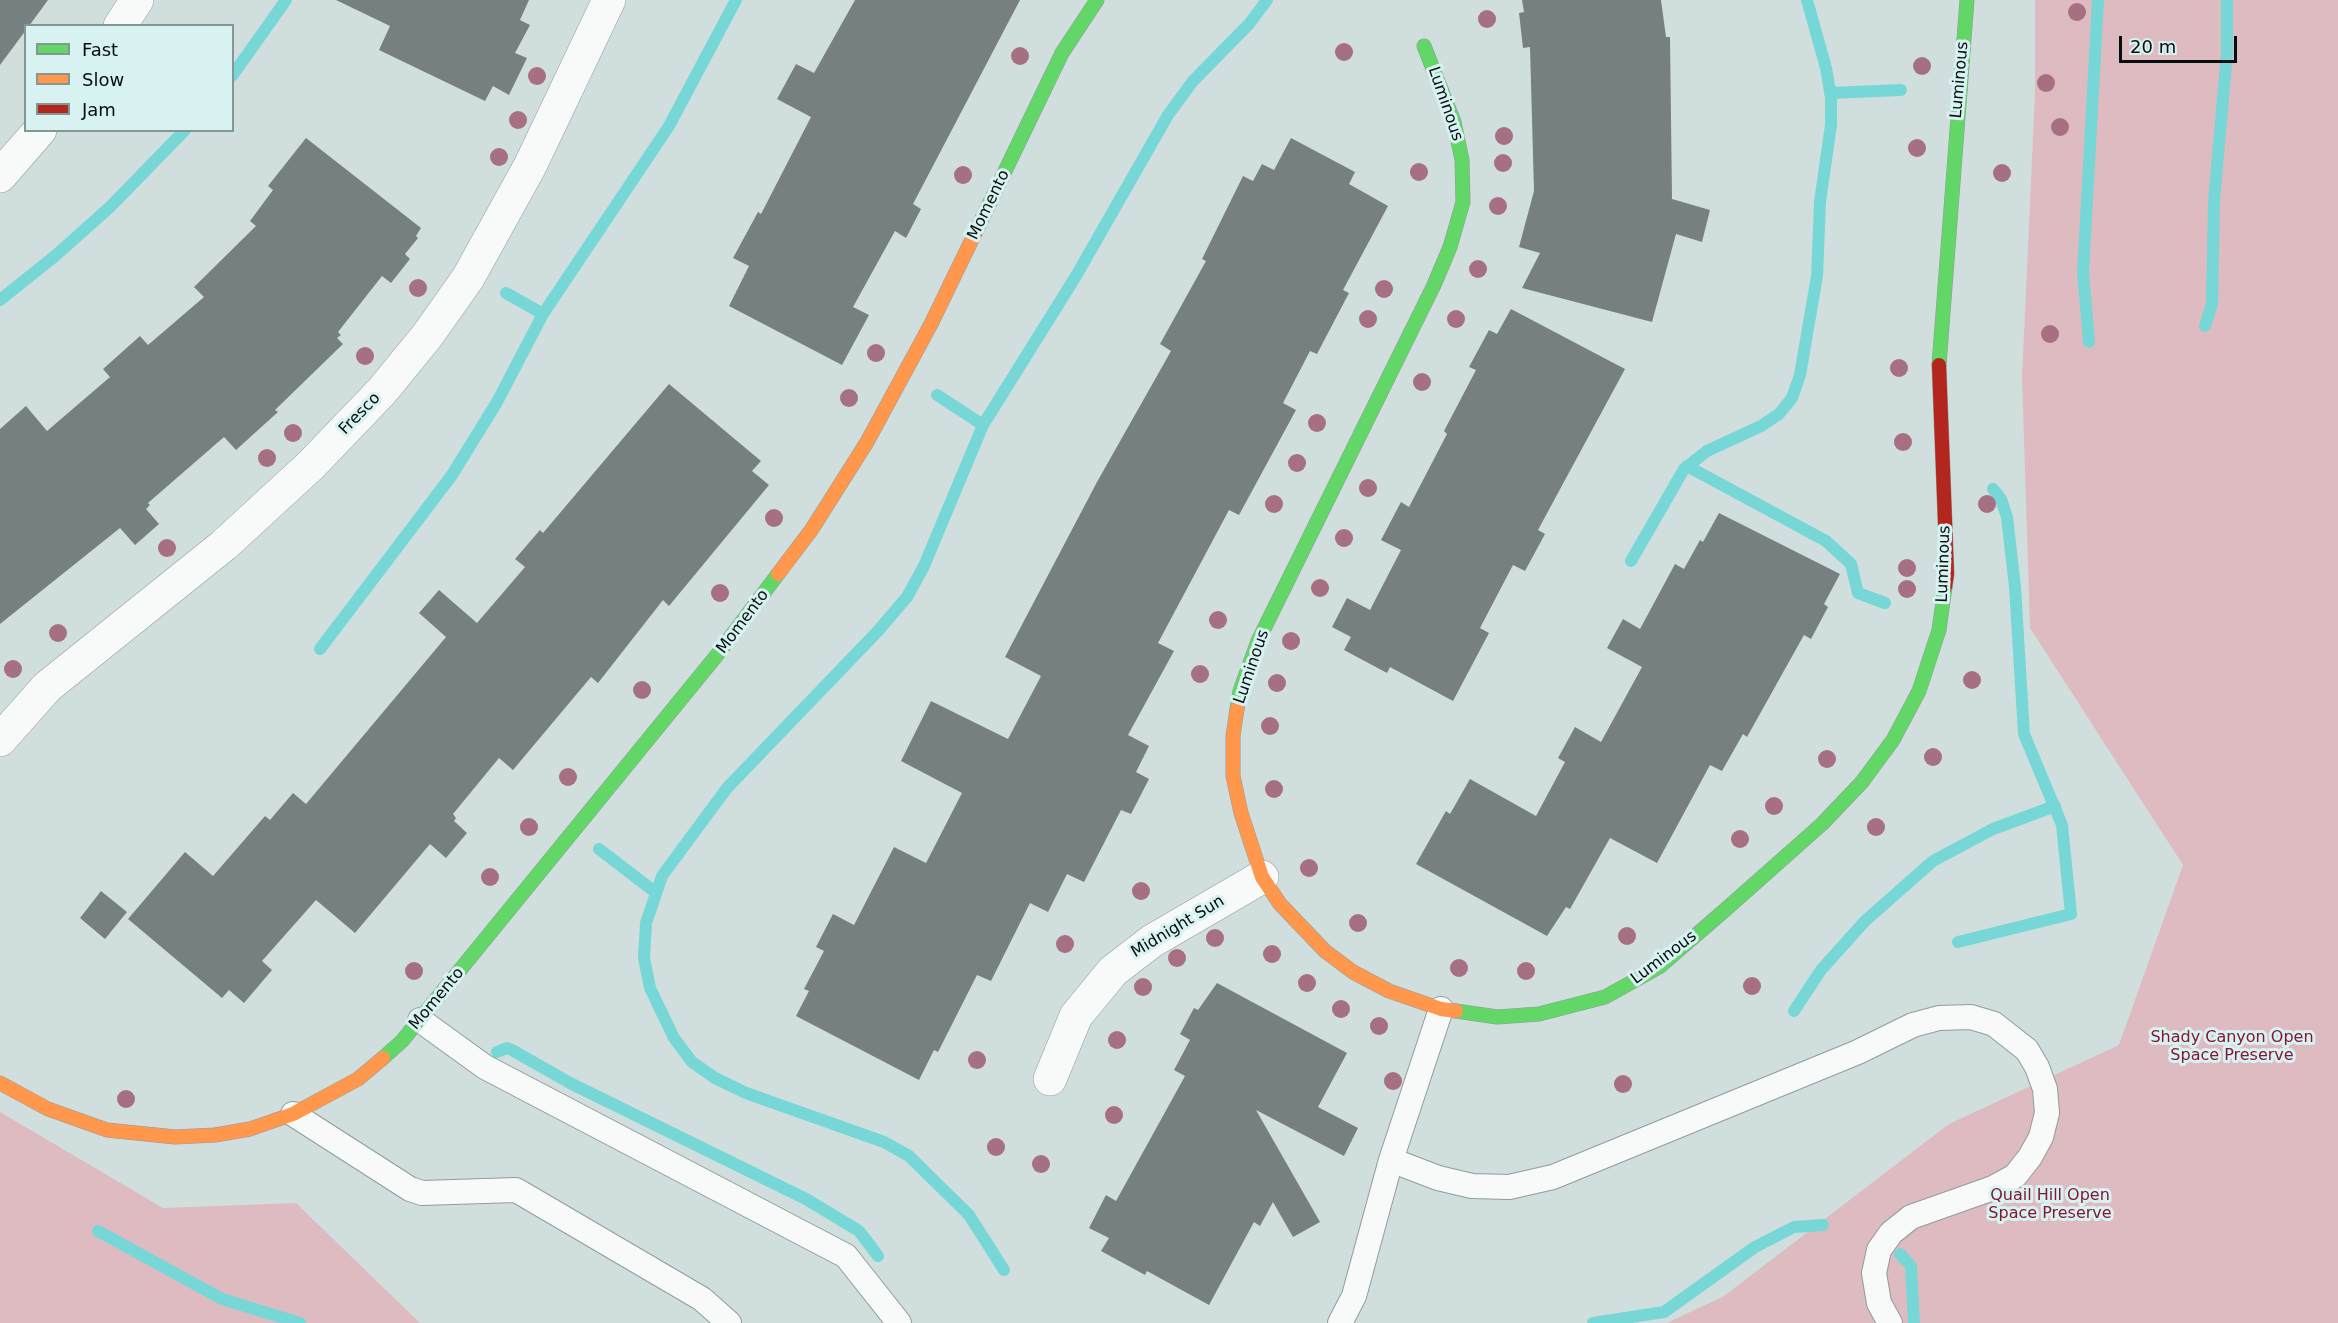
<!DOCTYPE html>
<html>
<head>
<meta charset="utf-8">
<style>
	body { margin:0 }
	#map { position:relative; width:2338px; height:1323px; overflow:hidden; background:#d1dede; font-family:"DejaVu Sans",sans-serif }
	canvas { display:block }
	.legend { position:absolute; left:24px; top:24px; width:210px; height:108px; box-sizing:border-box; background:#d8f2f1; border:2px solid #849797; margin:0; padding:8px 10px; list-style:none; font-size:18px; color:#060f0f }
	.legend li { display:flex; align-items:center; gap:12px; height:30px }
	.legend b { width:30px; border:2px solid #849797 }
	.scale { position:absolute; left:2119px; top:36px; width:118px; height:27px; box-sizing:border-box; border:3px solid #060f0f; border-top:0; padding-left:8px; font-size:18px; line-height:21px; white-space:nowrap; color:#060f0f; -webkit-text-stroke:4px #d8f2f1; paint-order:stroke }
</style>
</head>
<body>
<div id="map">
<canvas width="2338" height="1323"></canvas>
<ul class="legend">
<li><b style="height:8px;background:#63d668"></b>Fast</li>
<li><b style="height:8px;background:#ff974d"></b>Slow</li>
<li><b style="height:8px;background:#b3261e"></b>Jam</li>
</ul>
<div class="scale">20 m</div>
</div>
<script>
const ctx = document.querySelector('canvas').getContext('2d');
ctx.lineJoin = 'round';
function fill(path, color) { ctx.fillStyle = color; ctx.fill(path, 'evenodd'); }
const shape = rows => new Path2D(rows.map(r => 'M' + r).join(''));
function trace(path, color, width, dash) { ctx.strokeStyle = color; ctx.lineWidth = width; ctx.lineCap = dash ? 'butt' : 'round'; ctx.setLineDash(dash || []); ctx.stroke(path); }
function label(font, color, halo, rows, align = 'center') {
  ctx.font = font + ' "DejaVu Sans",sans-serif'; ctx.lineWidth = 6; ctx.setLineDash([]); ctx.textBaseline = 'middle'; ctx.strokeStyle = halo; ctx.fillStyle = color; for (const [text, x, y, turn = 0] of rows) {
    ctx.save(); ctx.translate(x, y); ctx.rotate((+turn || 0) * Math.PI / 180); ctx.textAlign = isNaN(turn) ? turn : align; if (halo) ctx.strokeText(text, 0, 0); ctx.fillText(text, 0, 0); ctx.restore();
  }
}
const green = shape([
	[2035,0,2338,0,2338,1323,1667,1323,1724,1296,1949,1124,2119,1045,2183,865,2030,628,2022,377,2035,93],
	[0,1112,163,1208,296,1203,420,1323,0,1323]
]);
const stream = shape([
	[232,76,286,0],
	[1830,93,1901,90],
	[506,293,543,314],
	[0,300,55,256,110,207,185,130],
	[2205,326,2212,304,2214,201,2227,53,2227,0],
	[2089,342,2083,272,2098,0],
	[937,395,983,425],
	[1687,466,1826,541,1851,564,1858,593,1885,603],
	[1631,561,1684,469,1707,451,1761,426,1779,414,1792,398,1800,375,1817,276,1820,202,1831,125,1831,97,1826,68,1807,0],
	[320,649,452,475,497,402,543,314,669,126,736,0],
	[599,849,655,892],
	[1958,942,2071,914,2062,825,2024,734,2015,587,2007,517,2001,499,1993,489],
	[1794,1011,1821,970,1865,921,1933,861,1993,829,2055,806],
	[497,1052,507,1048,512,1050,570,1083,806,1199,859,1231,878,1256],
	[98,1231,222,1299,300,1323],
	[1900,1254,1911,1266,1914,1323],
	[1004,1270,969,1215,909,1156,884,1142,746,1093,715,1078,692,1062,674,1038,650,988,644,958,646,923,662,876,727,788,877,632,907,597,924,566,983,425,1076,276,1168,115,1193,81,1249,24,1267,0],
	[1593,1323,1664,1312,1755,1247,1794,1227,1823,1225]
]);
const building = shape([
	[0,0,48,0,29,26,26,26,26,30,0,65],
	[336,0,529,0,520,20,530,25,515,53,527,58,509,95,493,86,485,101,379,50,390,26],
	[855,0,1020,0,913,204,921,209,906,238,895,231,853,307,869,315,842,365,729,306,749,266,733,258,758,212,761,214,811,117,777,99,796,64,814,73],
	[1522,0,1661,0,1666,37,1670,37,1672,199,1710,210,1702,242,1676,234,1652,322,1522,288,1540,253,1519,247,1534,191,1530,47,1523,48,1519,13,1524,12],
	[306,138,421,228,416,236,418,238,405,254,410,259,391,283,382,276,338,332,341,335,337,338,343,344,275,410,278,412,236,450,224,437,148,503,150,505,146,509,159,524,135,545,120,528,0,624,0,429,26,406,47,431,110,377,103,369,140,336,148,345,204,297,194,287,256,226,250,221,273,190,268,186],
	[1291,138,1355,172,1349,184,1388,206,1343,290,1349,293,1317,354,1310,351,1283,403,1296,410,1239,515,1229,510,1158,643,1174,651,1128,735,1149,746,1136,772,1149,779,1131,814,1121,810,1084,882,1067,874,1048,912,1030,903,991,981,977,975,938,1052,934,1050,919,1080,796,1016,809,991,804,989,824,951,816,947,833,914,854,925,894,847,926,863,962,793,901,761,931,701,1008,739,1041,676,1005,657,1097,482,1171,351,1160,344,1206,261,1202,259,1243,176,1253,181,1262,164,1274,170],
	[1511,309,1625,369,1538,530,1545,534,1525,571,1513,565,1480,628,1489,633,1453,701,1390,667,1387,673,1344,650,1351,637,1332,627,1347,598,1370,610,1401,550,1381,540,1401,502,1409,507,1447,434,1444,431,1476,370,1469,367,1489,330,1497,334],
	[669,384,761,461,752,471,769,485,669,606,663,600,598,683,591,677,513,770,499,758,453,814,456,818,454,821,467,833,446,858,430,844,355,933,316,900,262,961,272,970,244,1003,229,990,222,998,128,919,185,852,213,876,265,816,270,820,293,793,306,804,446,637,419,613,439,590,477,623,525,567,515,559,540,530,543,533],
	[1719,513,1840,574,1824,604,1828,607,1811,639,1804,635,1747,737,1743,734,1722,771,1710,765,1657,863,1610,838,1570,909,1566,907,1547,936,1416,864,1446,811,1450,814,1470,779,1536,816,1565,762,1558,758,1575,727,1601,742,1642,667,1607,648,1623,619,1640,629,1675,564,1684,569,1700,540,1703,542],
	[101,891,127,912,105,939,80,918],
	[1217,983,1347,1053,1318,1107,1358,1128,1344,1156,1256,1110,1320,1222,1293,1237,1273,1202,1260,1226,1254,1222,1209,1305,1147,1271,1145,1275,1101,1251,1109,1238,1089,1228,1106,1195,1116,1201,1185,1076,1174,1070,1190,1040,1180,1034,1194,1008,1198,1010]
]);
const lane = shape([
	[420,1020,485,1067,846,1256,899,1323],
	[293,1114,410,1189,422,1193,516,1190,702,1299,729,1323],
	[1391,1160,1438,1178,1472,1186,1509,1187,1553,1177,1858,1052,1913,1025,1939,1018,1971,1017,1994,1024,2027,1050,2037,1067,2045,1089,2047,1113,2041,1137,2030,1157,2015,1176,1993,1188,1911,1217,1891,1233,1879,1250,1874,1273,1879,1303,1890,1323],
	[1340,1323,1354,1296,1391,1160,1441,1009]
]);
const street = shape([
	[120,26,137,0],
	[0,176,40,130],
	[0,740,47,687,224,545,311,465,382,391,427,336,468,278,530,166,609,0],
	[1050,1079,1076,1016,1113,971,1152,941,1262,877]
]);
const fast = shape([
	[979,225,1062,53,1097,0],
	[1939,365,1967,0],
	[1237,709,1240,691,1258,641,1434,285,1450,247,1463,202,1462,160,1454,122,1424,46],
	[1456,1011,1497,1017,1539,1014,1605,997,1659,967,1725,910,1822,824,1862,782,1893,740,1919,691,1939,630,1945,587],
	[383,1058,402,1041,717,655,778,574]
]);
const slow = shape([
	[778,574,812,529,867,442,931,324,979,225],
	[1237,709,1233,736,1233,776,1241,813,1262,877,1280,904,1325,951,1353,972,1389,991,1441,1009,1456,1011],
	[0,1083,48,1109,107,1130,175,1137,215,1135,250,1129,293,1114,358,1079,383,1058]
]);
const jam = shape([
	[1939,365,1947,574,1945,587]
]);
const trees = [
	[2077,12],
	[1487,19],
	[1344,52],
	[1020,56],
	[1922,66],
	[537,76],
	[2046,83],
	[518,120],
	[2060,127],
	[1504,136],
	[1917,148],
	[499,157],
	[1503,163],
	[1419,172],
	[2002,173],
	[963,175],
	[1498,206],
	[1478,269],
	[418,288],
	[1384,289],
	[1368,319],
	[1456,319],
	[2050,334],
	[876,353],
	[365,356],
	[1899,368],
	[1422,382],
	[849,398],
	[1317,423],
	[293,433],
	[1903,442],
	[267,458],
	[1297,463],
	[1368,488],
	[1274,504],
	[1987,504],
	[774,518],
	[1344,538],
	[167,548],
	[1907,568],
	[1320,588],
	[1907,589],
	[720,593],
	[1218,620],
	[58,633],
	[1291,641],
	[13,669],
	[1200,674],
	[1972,680],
	[1277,683],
	[642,690],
	[1270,726],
	[1933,757],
	[1827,759],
	[568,777],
	[1274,789],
	[1774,806],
	[529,827],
	[1876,827],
	[1740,839],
	[1309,868],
	[490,877],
	[1141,891],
	[1358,923],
	[1627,936],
	[1215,938],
	[1065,944],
	[1272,954],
	[1177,958],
	[1459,968],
	[414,971],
	[1526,971],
	[1307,983],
	[1752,986],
	[1143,987],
	[1341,1009],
	[1379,1026],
	[1117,1040],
	[977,1060],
	[1393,1081],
	[1623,1084],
	[126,1099],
	[1114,1115],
	[996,1147],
	[1041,1164]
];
const streetNames = [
	["Luminous",1960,80,-85],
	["Luminous",1445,104,71],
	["Momento",989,205,-64],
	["Fresco",360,414,-46],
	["Luminous",1944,564,-88],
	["Momento",743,622,-53],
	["Luminous",1252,667,-71],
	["Midnight Sun",1178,927,-31],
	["Luminous",1664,958,-37],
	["Momento",437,999,-50]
];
const parkNames = [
	["Shady Canyon Open",2232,1038],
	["Space Preserve",2232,1056],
	["Quail Hill Open",2050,1196],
	["Space Preserve",2050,1214]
];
fill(green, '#debbc1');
trace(stream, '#77d7d7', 12);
fill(building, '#778080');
trace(lane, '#919c9b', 26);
trace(street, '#919c9b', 34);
trace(fast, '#919c9b', 15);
trace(slow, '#919c9b', 15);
trace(jam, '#919c9b', 15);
trace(lane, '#f8fafa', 24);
trace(street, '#f8fafa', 33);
trace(fast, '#63d668', 14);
trace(slow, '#ff974d', 14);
trace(jam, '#b3261e', 14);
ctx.fillStyle = '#a67082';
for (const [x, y] of trees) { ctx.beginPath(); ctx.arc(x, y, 9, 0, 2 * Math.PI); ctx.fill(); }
label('16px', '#060f0f', '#d8f2f1', streetNames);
label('16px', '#831636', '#d8f2f1', parkNames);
</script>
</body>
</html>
